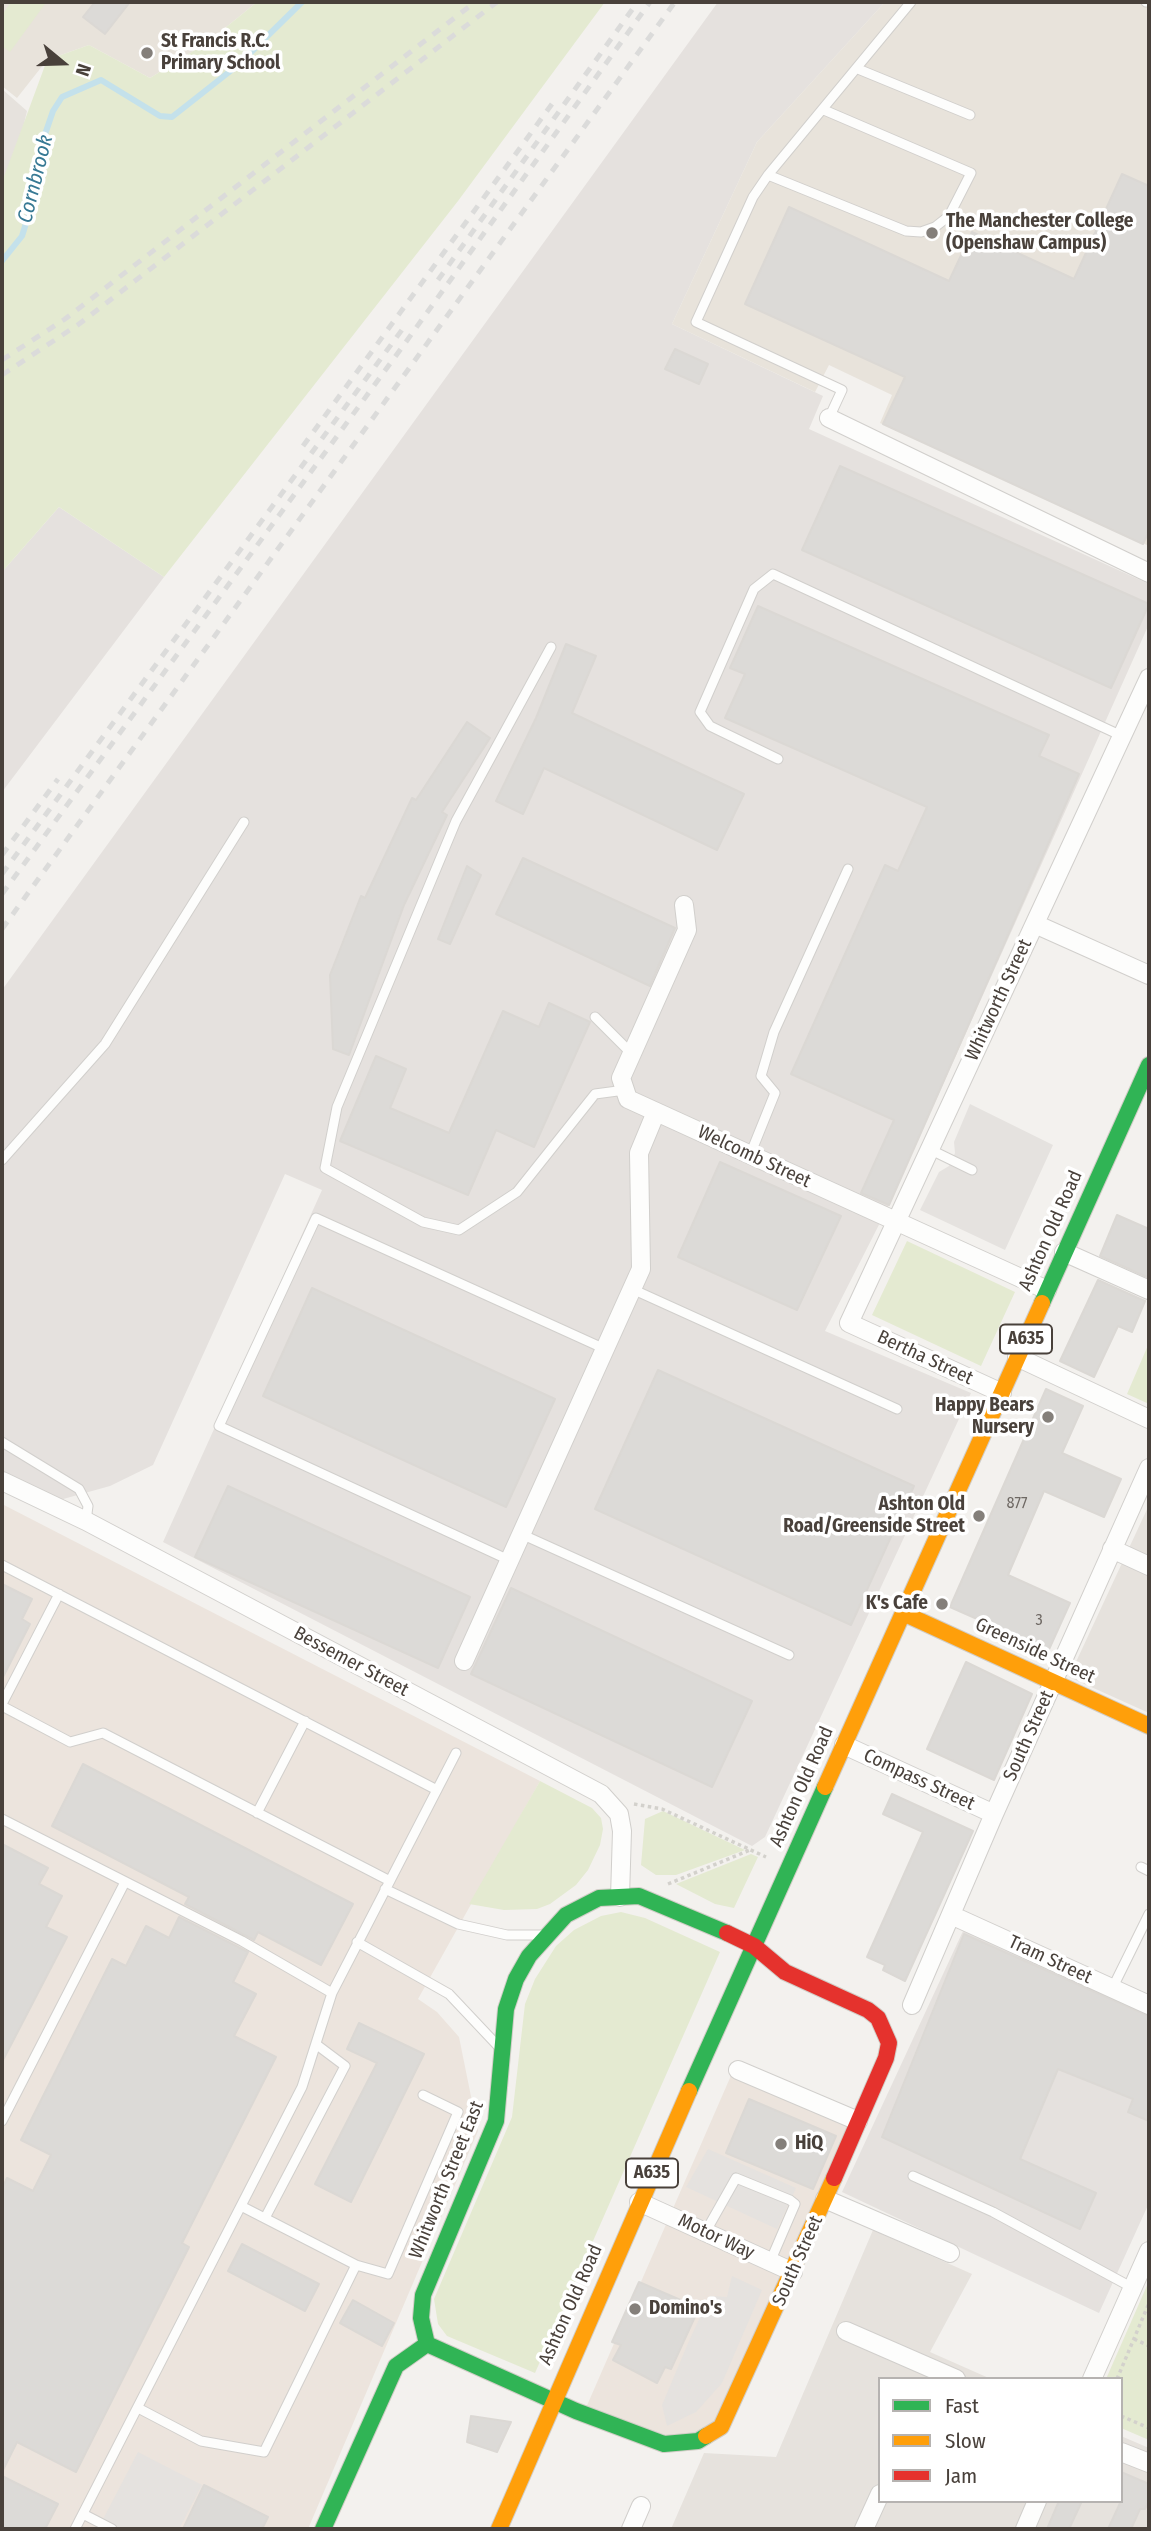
<!DOCTYPE html>
<html>
<head>
<meta charset="utf-8">
<style>
	body { margin:0 }
	#map { position:relative; width:1151px; height:2531px; overflow:hidden; background:#f3f1ee; font-family:"Fira Sans Condensed",sans-serif }
	canvas { display:block }
	.frame { position:absolute; inset:0; border:4px solid #49413b; pointer-events:none }
	.legend { position:absolute; left:878px; top:2377px; width:245px; height:126px; box-sizing:border-box; background:#fff; border:2px solid #b6b3b1; margin:0; padding:9px 12px; list-style:none; font-size:21px; color:#49413b }
	.legend li { display:flex; align-items:center; gap:14px; height:35px }
	.legend b { width:35px; border:2px solid #b6b3b1 }
	.north { position:absolute; left:28px; top:28px; width:70px; height:70px; -webkit-text-stroke:5px #fff; paint-order:stroke; rotate:109deg; font-size:19px; font-weight:700; line-height:28px; text-align:center; color:#49413b }
	.north::after { content:''; display:block; margin:auto; width:24px; height:32px; background:#49413b; clip-path:polygon(50% 0,100% 100%,50% 72%,0 100%) }
</style>
</head>
<body>
<div id="map">
<canvas width="1151" height="2531"></canvas>
<div class="frame"></div>
<ul class="legend">
<li><b style="height:9px;background:#30b455"></b>Fast</li>
<li><b style="height:9px;background:#ff9f0a"></b>Slow</li>
<li><b style="height:9px;background:#e5322d"></b>Jam</li>
</ul>
<div class="north">N</div>
</div>
<script>
const ctx = document.querySelector('canvas').getContext('2d');
ctx.lineJoin = 'round';
function fill(path, color) { ctx.fillStyle = color; ctx.fill(path, 'evenodd'); }
const shape = rows => new Path2D(rows.map(r => 'M' + r).join(''));
function trace(path, color, width, dash) { ctx.strokeStyle = color; ctx.lineWidth = width; ctx.lineCap = dash ? 'butt' : 'round'; ctx.setLineDash(dash || []); ctx.stroke(path); }
function label(font, color, halo, rows, align = 'center') {
  ctx.font = font + ' "Fira Sans Condensed",sans-serif'; ctx.lineWidth = 7; ctx.setLineDash([]); ctx.textBaseline = 'middle'; ctx.strokeStyle = halo; ctx.fillStyle = color; for (const [text, x, y, turn = 0] of rows) {
    ctx.save(); ctx.translate(x, y); ctx.rotate((+turn || 0) * Math.PI / 180); ctx.textAlign = isNaN(turn) ? turn : align; if (halo) ctx.strokeText(text, 0, 0); ctx.fillText(text, 0, 0); ctx.restore();
  }
}
const residential = shape([
	[2,89,27,111,2,216],
	[1149,1505,1149,1713,1069,1677],
	[873,2230,972,2274,930,2352,991,2379,880,2379,880,2501,1121,2501,1121,2436,1149,2448,1149,2529,671,2529,704,2453,776,2457]
]);
const commercial = shape([
	[2,1504,540,1781,418,1999,437,2012,459,2037,478,2131,308,2529,2,2529],
	[733,2071,851,2125,718,2422,686,2441,585,2410]
]);
const industrial = shape([
	[718,2,885,2,757,142,672,324,823,396,809,429,1149,584,1149,624,889,1205,825,1331,971,1393,765,1837,752,1846,163,1542,322,1190,285,1174,153,1465,110,1486,56,1501,2,1472,2,990],
	[59,507,164,577,2,792,2,572],
	[963,1931,1149,2014,1149,2203,1099,2313,842,2192]
]);
const education = shape([
	[2,2,257,2,209,41,150,78,89,45,47,60,17,98,2,86],
	[885,2,1149,2,1149,546,880,423,892,395,829,365,815,392,672,324,757,142]
]);
const green = shape([
	[11,2,45,4,10,52,2,46,2,15],
	[257,2,605,2,458,201,164,577,59,507,2,572,2,182,47,60,89,45,150,78,209,41],
	[907,1241,1015,1292,981,1366,872,1315],
	[1149,1343,1149,1404,1127,1394],
	[540,1781,592,1808,601,1818,603,1829,600,1845,588,1870,576,1885,550,1904,537,1909,504,1910,469,1904],
	[663,1811,745,1850,676,1875,656,1875,641,1865,645,1819],
	[751,1854,758,1857,734,1908,715,1904,676,1884],
	[621,1912,645,1918,720,1952,535,2373,447,2336,438,2324,434,2299,512,2117,525,2004,535,1979,556,1946,574,1930,601,1916],
	[1149,2281,1149,2440,1121,2428,1121,2379,1106,2379]
]);
const parking = shape([
	[970,1104,1053,1145,1005,1250,920,1210,939,1172,949,1166,955,1153,954,1142],
	[708,2149,796,2188,777,2229,686,2187],
	[732,2276,762,2290,722,2383,696,2412,667,2426,662,2405,689,2341,710,2296,727,2297],
	[138,2452,202,2485,179,2529,98,2529]
]);
const stream = shape([
	[2,261,22,236,38,185,41,146,53,111,62,97,101,80,160,116,172,117,238,65,302,2]
]);
const building = shape([
	[95,2,130,2,105,34,83,17,95,2],
	[1122,174,1149,186,1149,531,1143,544,883,424,905,377,745,304,789,207,949,281,972,232,1074,279,1122,174],
	[675,349,708,364,699,384,665,369,675,349],
	[840,466,1149,604,1111,688,802,550,840,466],
	[758,606,1049,735,1039,756,1079,774,889,1205,861,1193,894,1120,791,1074,885,865,898,871,927,807,725,718,745,674,730,668,758,606],
	[566,644,596,656,572,713,744,794,717,850,544,768,523,814,496,801,536,718,566,644],
	[467,722,490,738,442,812,447,815,404,905,349,1055,333,1049,330,975,361,896,365,898,412,798,416,800,467,722],
	[523,858,675,928,650,986,496,914,523,858],
	[467,866,481,875,450,944,438,939,467,866],
	[549,1003,590,1022,534,1147,496,1130,468,1195,340,1141,376,1056,406,1069,390,1108,449,1133,503,1011,539,1027,549,1003],
	[720,1162,841,1216,797,1310,678,1257,720,1162],
	[1117,1215,1149,1229,1149,1278,1100,1256,1117,1215],
	[1098,1280,1145,1301,1132,1332,1118,1326,1094,1377,1060,1361,1098,1280],
	[312,1288,555,1399,506,1507,263,1396,312,1288],
	[658,1370,914,1486,851,1625,595,1509,658,1370],
	[1046,1389,1083,1406,1062,1453,1121,1479,1104,1517,1044,1491,1008,1575,1070,1603,1046,1656,1009,1639,1011,1634,950,1607,1046,1389],
	[228,1486,470,1597,438,1668,195,1557,228,1486],
	[2,1584,32,1599,22,1619,30,1624,2,1679,2,1584],
	[511,1588,752,1701,712,1787,471,1674,511,1588],
	[966,1662,1032,1694,994,1780,927,1749,966,1662],
	[83,1764,353,1904,321,1965,258,1932,254,1940,185,1904,189,1897,52,1826,83,1764],
	[892,1794,973,1831,905,1981,883,1970,885,1965,867,1957,923,1832,883,1814,892,1794],
	[2,1844,48,1868,39,1884,62,1896,46,1927,67,1937,2,2062,2,1844],
	[179,1917,248,1952,233,1982,256,1994,234,2036,276,2057,182,2243,189,2247,76,2472,17,2442,2,2472,2,2189,7,2178,33,2191,51,2155,21,2140,112,1959,126,1966,146,1926,169,1938,179,1917],
	[964,1934,1149,2016,1149,2121,1128,2112,1133,2099,1058,2069,1020,2159,1096,2193,1080,2229,882,2137,964,1934],
	[359,2023,424,2054,351,2202,315,2184,377,2063,347,2049,359,2023],
	[749,2099,836,2136,813,2189,726,2153,749,2099],
	[242,2244,319,2284,305,2311,228,2271,242,2244],
	[639,2282,699,2308,671,2369,665,2367,657,2383,613,2360,621,2345,612,2342,639,2282],
	[353,2300,394,2323,382,2346,340,2323,353,2300],
	[471,2416,511,2422,497,2452,467,2442,471,2416],
	[1121,2472,1149,2484,1149,2500,1145,2509,1140,2509,1131,2529,1108,2529,1121,2501,1121,2472],
	[2,2476,58,2504,45,2529,2,2529,2,2476],
	[204,2485,268,2517,262,2529,183,2529,204,2485],
	[1059,2501,1082,2501,1069,2529,1047,2529,1059,2501]
]);
const path = shape([
	[634,1804,662,1809,766,1857],
	[668,1884,750,1850],
	[1134,2339,1149,2346],
	[1117,2379,1149,2303],
	[1121,2416,1149,2428]
]);
const lane = shape([
	[1146,2,1148,2],
	[858,69,970,115],
	[768,175,906,231,921,232,935,227,949,216,971,173,824,110],
	[829,418,842,390,696,322,753,197,768,175,911,2],
	[551,647,456,821,337,1107,325,1168,423,1222,459,1230,517,1192,595,1094,625,1090],
	[778,759,710,726,700,712,754,589,773,574,1122,736],
	[595,1017,632,1054],
	[929,1149,972,1170],
	[750,1155,775,1093,761,1076,774,1032,848,869],
	[2,1160,105,1044,244,822],
	[632,1289,897,1409],
	[2,1442,79,1489,88,1506,86,1521],
	[521,1534,789,1655],
	[509,1560,219,1426,316,1218,605,1349],
	[2,1565,437,1790],
	[2,1704,59,1594],
	[2,1706,70,1742,103,1733,390,1881],
	[257,1813,305,1721],
	[2,1819,242,1941,332,1993],
	[1141,1867,1149,1871],
	[385,1889,458,1924,507,1935,544,1935],
	[357,1942,449,1994,498,2046],
	[1112,1989,1149,1914],
	[2,2121,125,1882],
	[913,2176,993,2212,1133,2288],
	[241,2206,356,2265,388,2274,458,2112,423,2095],
	[265,2218,345,2066,317,2045],
	[706,2231,736,2178,790,2200,795,2204,770,2262],
	[138,2408,201,2441,264,2452,356,2265],
	[83,2514,112,2529],
	[75,2529,302,2087,332,1993,456,1753]
]);
const street = shape([
	[829,418,1149,573],
	[684,905,687,930,621,1078,628,1099,1047,1290],
	[1035,924,1149,975],
	[1064,1252,1149,1290],
	[1017,1357,1149,1419],
	[1002,1393,849,1323,1149,678],
	[2,1481,86,1521,601,1794,619,1814,622,1831,620,1897],
	[1112,1549,1149,1566],
	[464,1661,641,1269,639,1153,656,1112],
	[844,1745,994,1814],
	[951,1915,1149,2005],
	[912,2005,994,1814,1149,1468],
	[738,2070,858,2121],
	[825,2199,950,2253],
	[639,2202,793,2272],
	[846,2331,956,2379],
	[1092,2379,1149,2251],
	[1121,2452,1149,2463],
	[631,2529,641,2506],
	[864,2529,880,2494],
	[1025,2529,1037,2501]
]);
const fast = shape([
	[1042,1303,1149,1065],
	[689,2091,825,1787],
	[427,2344,421,2318,423,2295,496,2121,506,2009,516,1979,529,1956,566,1915,599,1898,639,1896,727,1933],
	[323,2529,396,2366,427,2344,576,2411,664,2444,698,2441,706,2436]
]);
const slow = shape([
	[903,1613,1149,1726],
	[825,1787,1042,1303],
	[706,2436,721,2427,834,2178],
	[499,2529,689,2091]
]);
const jam = shape([
	[727,1933,754,1946,785,1972,868,2010,878,2018,889,2043,886,2058,834,2178]
]);
const rail = shape([
	[438,280,634,7],
	[2,360,65,319,475,2],
	[2,375,79,324,497,2],
	[303,446,552,104],
	[2,855,58,779],
	[2,874,407,323],
	[2,894,403,346,650,2],
	[2,929,675,2]
]);
const markers = [
	[147,53,7,"#847f7a"],
	[932,233,7,"#847f7a"],
	[1048,1417,7,"#847f7a"],
	[979,1516,7,"#847f7a"],
	[942,1604,7,"#847f7a"],
	[781,2144,7,"#847f7a"],
	[635,2309,7,"#847f7a"]
];
const numberNames = [
	["877",1017,1504],
	["3",1039,1621]
];
const shields = [
	[1026,1339,52],
	[652,2173,52]
];
const shieldNames = [
	["A635",1026,1339],
	["A635",652,2173]
];
const poiNames = [
	["St Francis R.C.",161,42],
	["Primary School",161,64],
	["The Manchester College",946,222],
	["(Openshaw Campus)",946,244],
	["Happy Bears",1034,1406,"right"],
	["Nursery",1034,1428,"right"],
	["Ashton Old",965,1505,"right"],
	["Road/Greenside Street",965,1527,"right"],
	["K's Cafe",928,1604,"right"],
	["HiQ",795,2144],
	["Domino's",649,2309]
];
const streetNames = [
	["Whitworth Street",999,1000,-65],
	["Welcomb Street",754,1157,25],
	["Ashton Old Road",1051,1231,-66],
	["Bertha Street",925,1358,25],
	["Greenside Street",1035,1651,25],
	["Bessemer Street",351,1662,28],
	["South Street",1029,1736,-66],
	["Compass Street",919,1780,25],
	["Ashton Old Road",802,1787,-66],
	["Tram Street",1050,1960,25],
	["Whitworth Street East",447,2180,-68],
	["Motor Way",716,2237,25],
	["South Street",798,2261,-66],
	["Ashton Old Road",571,2305,-66]
];
const waterNames = [
	["Cornbrook",36,179,-76]
];
fill(residential, '#e6e2dd');
fill(commercial, '#ece4dd');
fill(industrial, '#e5e1de');
fill(education, '#e8e3db');
fill(green, '#e4ead1');
fill(parking, '#e5e2df');
trace(stream, '#c4e1eb', 6);
fill(building, '#dcdad7');
trace(building, '#dbd8d4', 2);
trace(lane, '#d1cfcc', 11);
trace(street, '#d1cfcc', 20);
trace(fast, '#d1cdc6', 18);
trace(slow, '#d1cdc6', 18);
trace(jam, '#d1cdc6', 18);
trace(path, '#d3d1cc', 3.5, [3.5, 3.5]);
trace(lane, '#fdfdfc', 9);
trace(street, '#fdfdfc', 18);
trace(fast, '#30b455', 16);
trace(slow, '#ff9f0a', 16);
trace(jam, '#e5322d', 16);
trace(rail, '#dbdbda', 5, [9, 9]);
for (const [x, y, r, color] of markers) { const dot = new Path2D(); dot.arc(x, y, r, 0, 2 * Math.PI); ctx.fillStyle = color; ctx.fill(dot); trace(dot, '#fff', 2.5); }
label('16px', '#6e6863', null, numberNames);
for (const [x, y, w] of shields) { const box = new Path2D(); box.roundRect(x - w / 2, y - 14.5, w, 29, 5); ctx.fillStyle = '#fff'; ctx.fill(box); trace(box, '#49413b', 2); }
label('bold 18px', '#49413b', null, shieldNames);
label('bold 19px', '#49413b', '#fff', poiNames, 'left');
label('19px', '#49413b', '#fff', streetNames);
label('italic 21px', '#377994', '#fff', waterNames);
</script>
</body>
</html>
